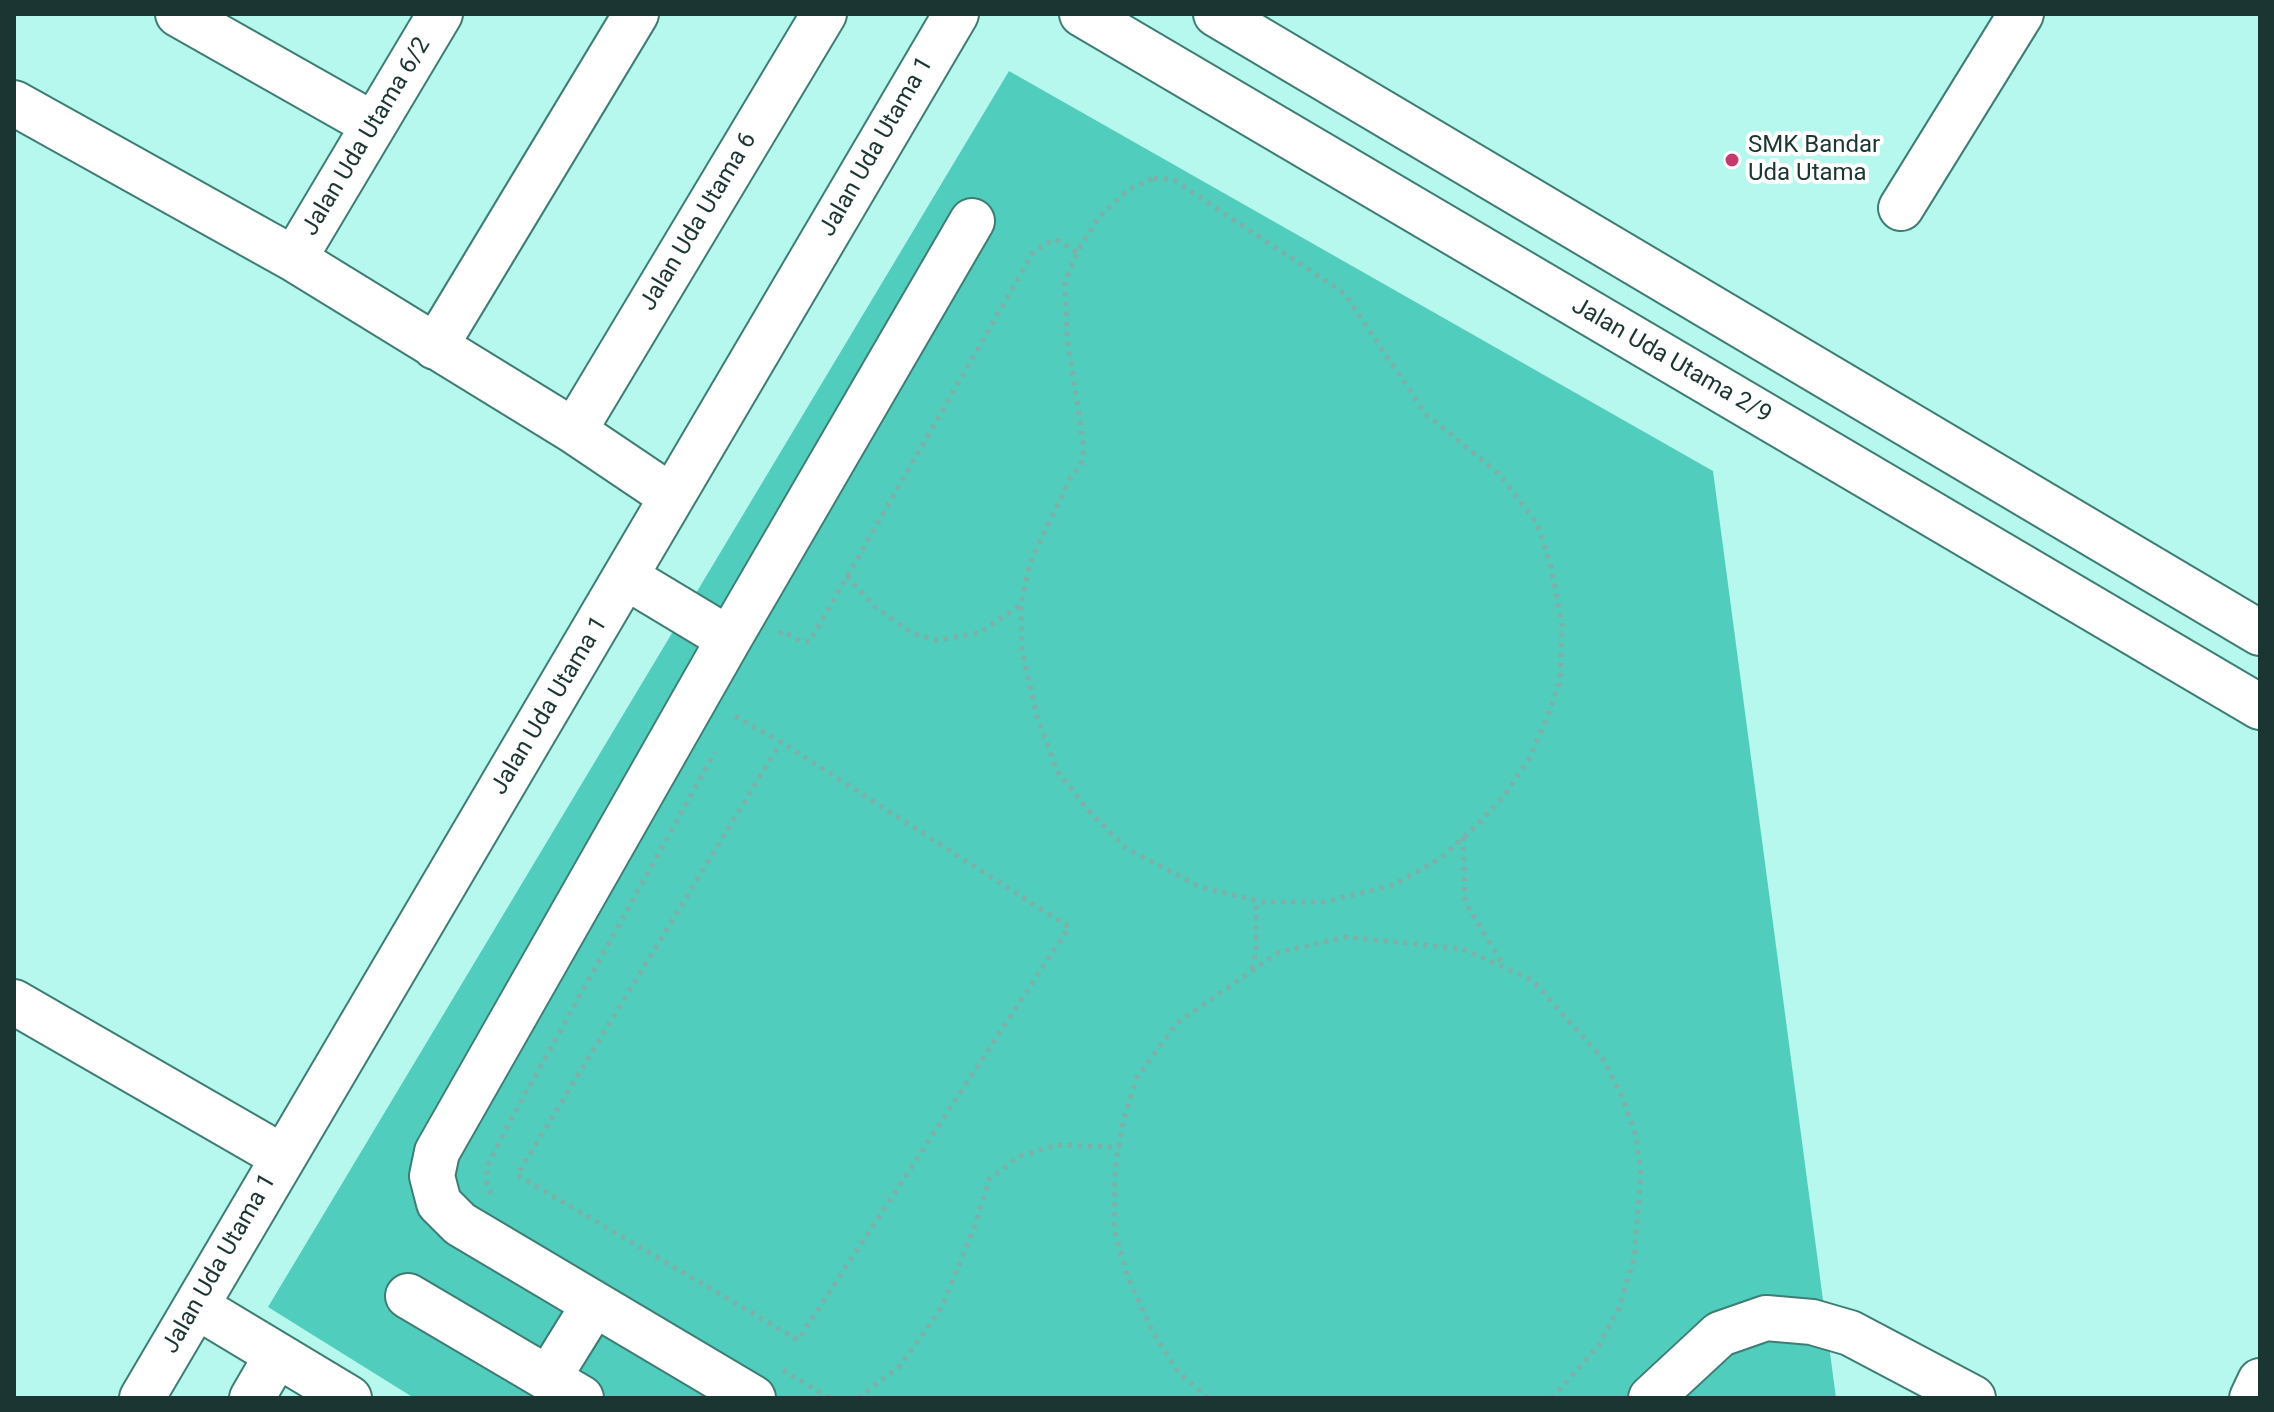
<!DOCTYPE html>
<html>
<head>
<meta charset="utf-8">
<style>
	body { margin:0 }
	#map { position:relative; width:2274px; height:1412px; overflow:hidden; background:#b6f8ee; font-family:Roboto,sans-serif }
	canvas { display:block }
	.frame { position:absolute; inset:0; border:16px solid #1b3632; pointer-events:none }
</style>
</head>
<body>
<div id="map">
<canvas width="2274" height="1412"></canvas>
<div class="frame"></div>
</div>
<script>
const ctx = document.querySelector('canvas').getContext('2d');
ctx.lineJoin = 'round';
function fill(path, color) { ctx.fillStyle = color; ctx.fill(path, 'evenodd'); }
const shape = rows => new Path2D(rows.map(r => 'M' + r).join(''));
function trace(path, color, width, dash) { ctx.strokeStyle = color; ctx.lineWidth = width; ctx.lineCap = dash ? 'butt' : 'round'; ctx.setLineDash(dash || []); ctx.stroke(path); }
function label(font, color, halo, rows, align = 'center') {
  ctx.font = font + ' Roboto,sans-serif'; ctx.lineWidth = 8; ctx.setLineDash([]); ctx.textBaseline = 'middle'; ctx.strokeStyle = halo; ctx.fillStyle = color; for (const [text, x, y, turn = 0] of rows) {
    ctx.save(); ctx.translate(x, y); ctx.rotate((+turn || 0) * Math.PI / 180); ctx.textAlign = isNaN(turn) ? turn : align; if (halo) ctx.strokeText(text, 0, 0); ctx.fillText(text, 0, 0); ctx.restore();
  }
}
const green = shape([
	[1009,71,1713,471,1836,1398,414,1398,268,1307]
]);
const path = shape([
	[1154,178,1174,180,1344,293,1426,414,1498,473,1537,523,1551,567,1562,625,1560,681,1546,720,1530,757,1504,796,1477,825,1441,858,1393,885,1324,902,1263,902,1200,887,1126,848,1088,810,1057,771,1037,716,1022,651,1021,604,1030,562,1071,477,1081,464,1084,448,1067,337,1065,282,1077,252,1099,217,1129,189,1154,178],
	[847,576,874,606,912,633,936,640,979,633,1020,605],
	[779,634,783,631,802,642,810,641,1034,251,1055,239,1077,252],
	[735,716,781,742,1069,927,798,1340,517,1175,781,742],
	[1463,837,1465,902,1502,963],
	[1252,969,1256,950,1256,900],
	[491,1194,487,1184,487,1167,508,1125,715,752],
	[783,1370,829,1398],
	[858,1398,900,1366,942,1307,975,1225,989,1179,1020,1156,1057,1145,1119,1147],
	[1208,1398,1179,1373,1152,1331,1127,1275,1114,1229,1115,1171,1123,1121,1137,1077,1177,1023,1279,952,1347,937,1463,949,1532,980,1603,1059,1621,1094,1636,1136,1641,1175,1634,1259,1619,1308,1599,1345,1552,1398]
]);
const minor = shape([
	[178,14,374,125],
	[1082,14,2260,707],
	[1216,14,2260,633],
	[14,103,294,259,574,431,672,497],
	[1901,208,2021,14],
	[294,259,440,14],
	[435,347,636,14],
	[574,431,824,14],
	[626,577,729,639],
	[14,1002,283,1157],
	[408,1296,581,1398],
	[196,1306,349,1398],
	[549,1377,593,1306],
	[142,1398,956,14],
	[252,1398,277,1355],
	[753,1398,460,1224,439,1203,432,1176,437,1152,729,639,972,221],
	[1651,1398,1720,1334,1766,1318,1812,1322,1850,1333,1973,1398],
	[2252,1398,2260,1381]
]);
const markers = [
	[1732,160,8,"#c6396b"]
];
const streetNames = [
	["Jalan Uda Utama 6/2",367,137,-59],
	["Jalan Uda Utama 1",877,147,-60],
	["Jalan Uda Utama 6",699,222,-59],
	["Jalan Uda Utama 2/9",1671,361,30],
	["Jalan Uda Utama 1",550,706,-59],
	["Jalan Uda Utama 1",220,1264,-60]
];
const poiNames = [
	["SMK Bandar",1748,146],
	["Uda Utama",1748,174]
];
fill(green, '#51cdbd');
trace(minor, '#3d7d74', 48);
trace(path, '#7cb0a8', 5, [4, 6]);
trace(minor, '#fff', 44);
for (const [x, y, r, color] of markers) { const dot = new Path2D(); dot.arc(x, y, r, 0, 2 * Math.PI); ctx.fillStyle = color; ctx.fill(dot); trace(dot, '#fff', 3); }
label('24px', '#1b3632', '#fff', streetNames);
label('24px', '#1b3632', '#fff', poiNames, 'left');
</script>
</body>
</html>
